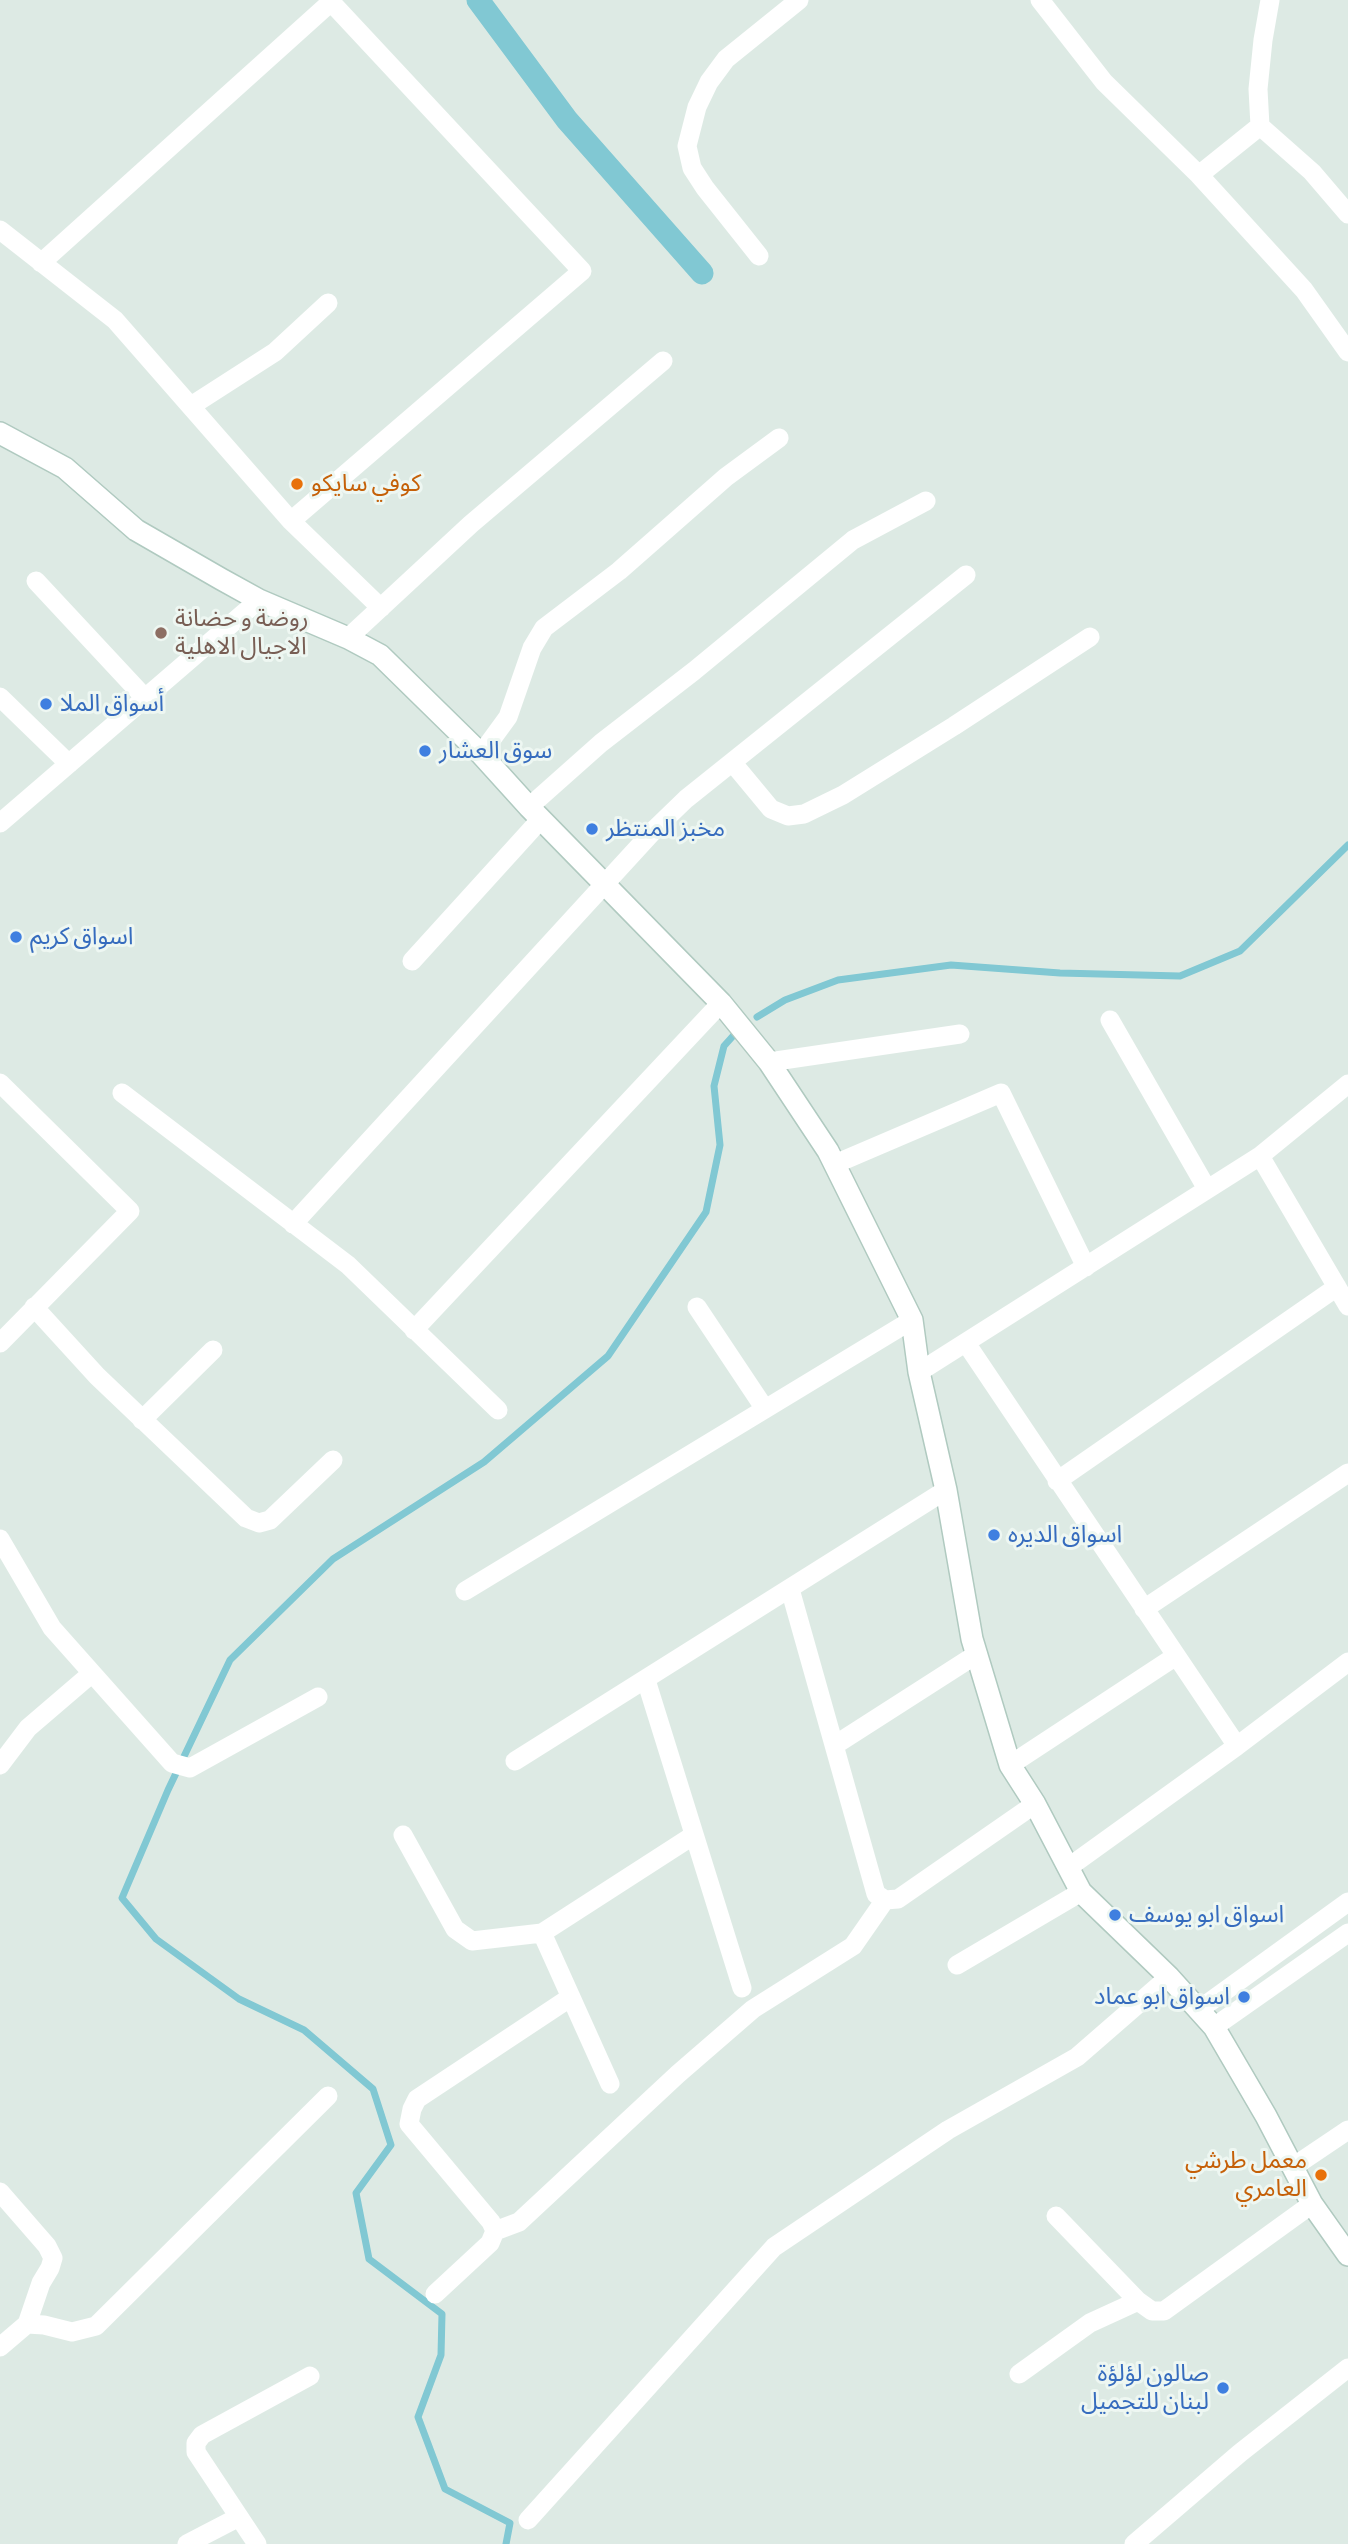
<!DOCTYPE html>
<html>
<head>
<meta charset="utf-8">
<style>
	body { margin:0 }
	canvas { display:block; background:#ddeae4 }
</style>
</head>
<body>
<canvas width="1348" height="2544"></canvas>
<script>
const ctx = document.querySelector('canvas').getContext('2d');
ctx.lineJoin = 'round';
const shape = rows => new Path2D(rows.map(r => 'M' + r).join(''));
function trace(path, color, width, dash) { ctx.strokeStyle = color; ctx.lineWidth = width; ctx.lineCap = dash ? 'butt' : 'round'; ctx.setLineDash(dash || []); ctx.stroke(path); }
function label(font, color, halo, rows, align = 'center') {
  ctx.font = font + ' "Alegreya Sans","Noto Sans Arabic",sans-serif'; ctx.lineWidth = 6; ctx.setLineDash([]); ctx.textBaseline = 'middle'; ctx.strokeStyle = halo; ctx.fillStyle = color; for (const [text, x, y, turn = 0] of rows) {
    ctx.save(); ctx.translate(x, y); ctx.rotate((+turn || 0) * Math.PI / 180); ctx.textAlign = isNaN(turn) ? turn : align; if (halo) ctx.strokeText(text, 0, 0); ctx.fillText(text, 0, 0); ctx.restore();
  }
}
const stream = shape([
	[757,1017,785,1000,838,980,951,965,1060,973,1180,976,1240,951,1348,845],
	[506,2544,510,2523,445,2489,418,2417,441,2355,442,2314,369,2259,356,2193,391,2145,373,2089,304,2030,239,1999,156,1939,122,1898,168,1790,230,1660,333,1559,484,1462,608,1356,706,1212,720,1145,714,1086,724,1046,733,1036]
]);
const canal = shape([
	[478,0,567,120,702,273]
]);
const street = shape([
	[1040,0,1104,82,1199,175,1304,290,1348,352],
	[1260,126,1258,89,1263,40,1270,0],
	[1199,175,1260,126,1312,172,1348,214],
	[0,230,115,320,291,521,381,608],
	[759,256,705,188,692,168,687,146,697,107,709,82,726,59,799,0],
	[41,263,331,2,582,271,291,521],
	[191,406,275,352,328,303],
	[36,581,145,698],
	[348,638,471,524,663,361],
	[0,697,69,764],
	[481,754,508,717,532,648,544,628,619,571,726,477,779,438],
	[732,762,771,809,788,816,804,814,843,795,954,726,1090,637],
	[529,807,601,743,694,671,853,540,926,501],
	[0,823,259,600],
	[412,961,541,819],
	[1110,1020,1207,1189],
	[769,1062,960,1034],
	[0,1083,130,1211,0,1343],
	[122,1093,348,1265,498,1410],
	[1260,1156,1348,1306],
	[835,1164,1001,1093,1086,1267],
	[293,1224,656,828,686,799,966,575],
	[34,1307,97,1376,246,1518,259,1523,270,1520,333,1460],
	[697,1307,765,1409],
	[414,1330,721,1003],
	[966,1343,1237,1746],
	[919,1372,1260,1156,1348,1084],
	[142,1420,213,1350],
	[1057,1481,1337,1287],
	[0,1539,52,1628,172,1763,190,1768,318,1697],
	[790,1589,876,1894,885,1900,898,1899,1035,1804],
	[465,1591,912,1320],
	[1144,1609,1348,1473],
	[646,1680,742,1988],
	[835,1745,977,1654],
	[515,1761,946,1490],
	[0,1765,28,1728,91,1674],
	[1010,1765,1176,1656],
	[403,1835,455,1929,472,1941,542,1933,694,1835],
	[1069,1867,1237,1746,1348,1662],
	[542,1933,610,2084],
	[957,1965,1081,1892],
	[1200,2009,1348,1902],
	[1214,2027,1348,1933],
	[1293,2167,1348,2130],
	[0,2192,47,2246,53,2258,50,2268,41,2283,27,2324],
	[1056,2216,1138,2301,1152,2311,1164,2311,1312,2204],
	[495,2231,519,2222,678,2074,753,2009,853,1946,885,1900],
	[435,2294,490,2243,495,2231,491,2222,409,2124,412,2109,417,2099,571,1997],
	[0,2347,27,2324,44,2325,72,2332,96,2326,328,2096],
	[1019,2374,1090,2323,1138,2301],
	[528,2520,774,2247,948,2130,1077,2057,1169,1977],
	[187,2544,239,2517],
	[257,2544,196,2452,196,2443,202,2435,310,2376],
	[1134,2544,1240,2453,1348,2368]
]);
const secondary = shape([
	[0,433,65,468,136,530,221,579,259,600,348,638,380,655,481,754,529,807,721,1003,769,1062,828,1151,912,1320,919,1372,946,1490,972,1639,1010,1765,1035,1804,1081,1892,1169,1977,1214,2027,1266,2116,1312,2204,1348,2255]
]);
const markers = [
	[297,484,7,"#e8710a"],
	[161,633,7,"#8d6e63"],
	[46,704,7,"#3f7fe0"],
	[425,751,7,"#3f7fe0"],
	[592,829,7,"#3f7fe0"],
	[16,937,7,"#3f7fe0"],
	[994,1535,7,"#3f7fe0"],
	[1115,1915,7,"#3f7fe0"],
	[1244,1997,7,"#3f7fe0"],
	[1321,2175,7,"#e8710a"],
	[1223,2388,7,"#3f7fe0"]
];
const foodNames = [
	["كوفي سايكو",311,484],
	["معمل طرشي",1307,2161,"right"],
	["العامري",1307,2189,"right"]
];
const educationNames = [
	["روضة و حضانة",175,619],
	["الاجيال الاهلية",175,647]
];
const shopNames = [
	["أسواق الملا",60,704],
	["سوق العشار",439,751],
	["مخبز المنتظر",606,829],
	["اسواق كريم",30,937],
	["اسواق الديره",1008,1535],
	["اسواق ابو يوسف",1129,1915],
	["اسواق ابو عماد",1230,1997,"right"],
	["صالون لؤلؤة",1209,2374,"right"],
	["لبنان للتجميل",1209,2402,"right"]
];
trace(stream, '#81c8d3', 7);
trace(canal, '#81c8d3', 23);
trace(secondary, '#b0cac0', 24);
trace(street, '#fff', 19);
trace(secondary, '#fff', 21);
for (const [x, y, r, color] of markers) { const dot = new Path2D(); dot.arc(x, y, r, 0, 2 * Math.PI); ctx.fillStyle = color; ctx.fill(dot); trace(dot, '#eef7f2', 2.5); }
label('24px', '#c56008', '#eef7f2', foodNames, 'left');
label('24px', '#785e54', '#eef7f2', educationNames, 'left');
label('24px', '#366cbe', '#eef7f2', shopNames, 'left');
</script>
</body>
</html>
